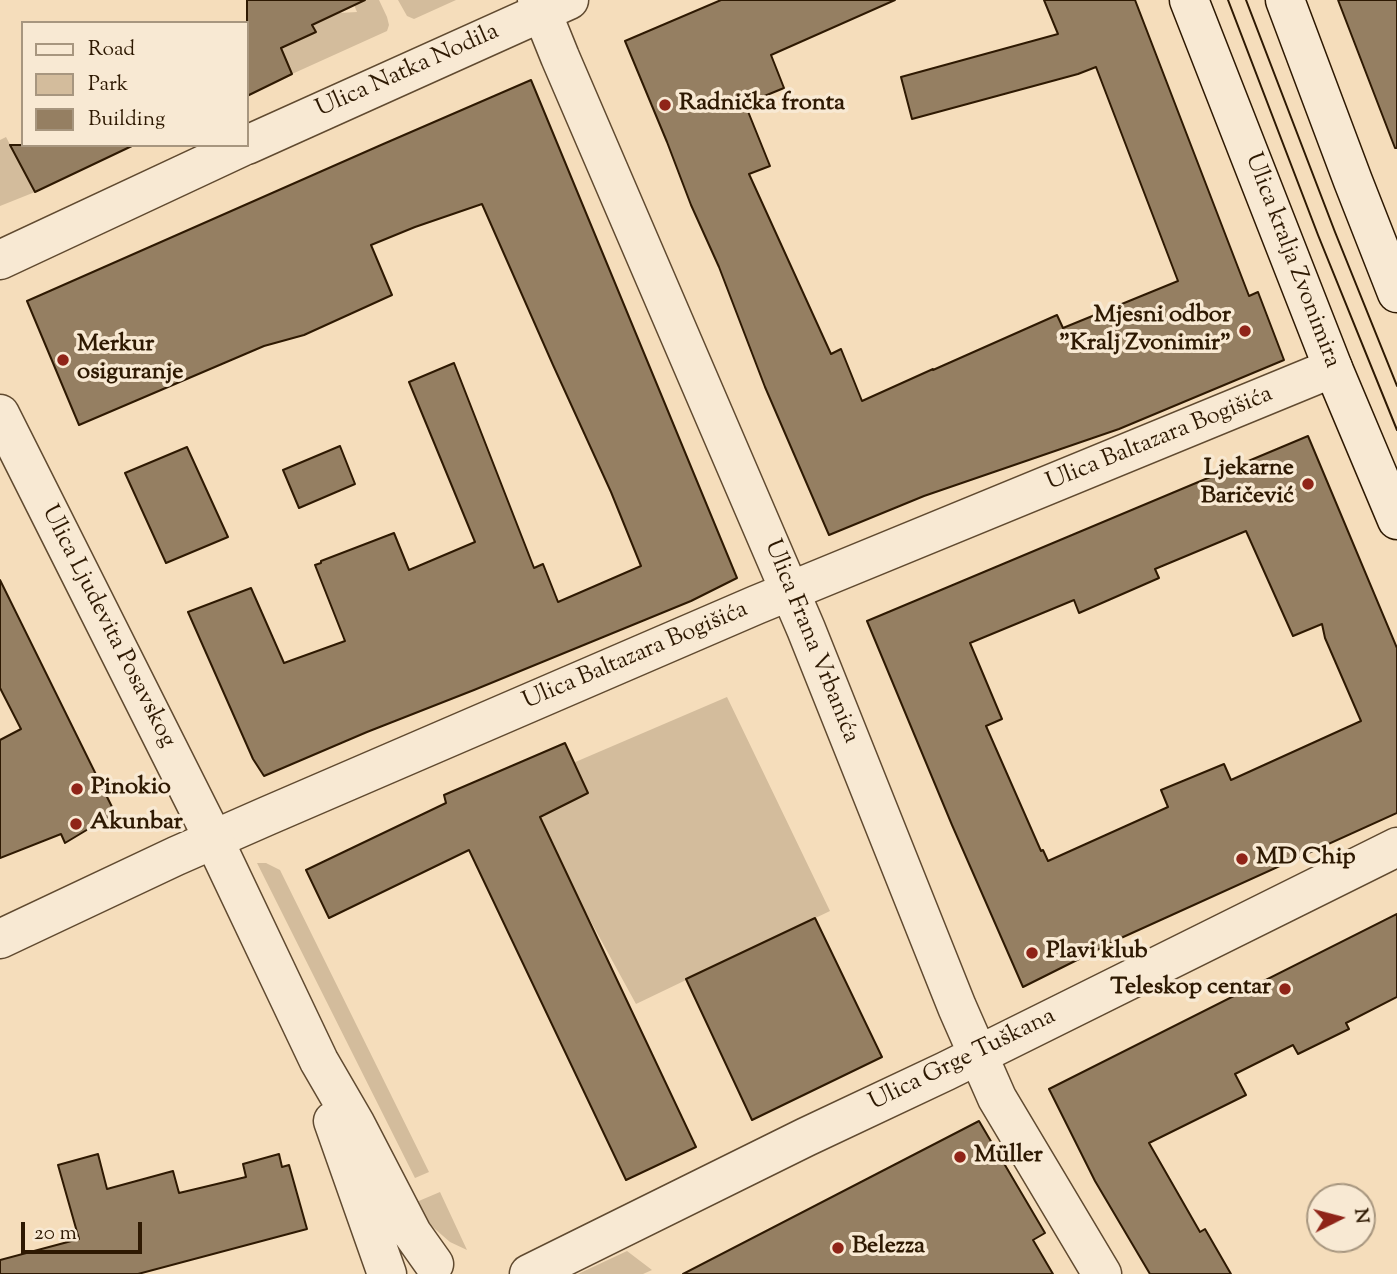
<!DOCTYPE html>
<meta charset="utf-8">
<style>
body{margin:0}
#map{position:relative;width:1397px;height:1274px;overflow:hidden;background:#f5ddbb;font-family:"Sorts Mill Goudy",serif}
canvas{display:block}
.legend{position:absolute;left:21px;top:21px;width:228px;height:126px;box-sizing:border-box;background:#f8e9d3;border:2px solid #a7967f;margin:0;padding:9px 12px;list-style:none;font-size:21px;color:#2e1902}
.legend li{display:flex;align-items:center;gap:14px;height:35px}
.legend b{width:35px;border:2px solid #a7967f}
.north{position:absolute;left:1306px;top:1183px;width:70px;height:70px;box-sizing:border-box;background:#f8e9d3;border:2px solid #a7967f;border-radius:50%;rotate:84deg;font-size:19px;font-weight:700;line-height:28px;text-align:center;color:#2e1902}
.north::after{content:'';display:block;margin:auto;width:24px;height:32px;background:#8f2418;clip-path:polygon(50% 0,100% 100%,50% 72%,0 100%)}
.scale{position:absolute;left:21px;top:1222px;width:121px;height:32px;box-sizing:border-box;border:4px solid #2e1902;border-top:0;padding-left:9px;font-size:21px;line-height:24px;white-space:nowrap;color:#2e1902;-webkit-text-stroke:5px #f8e9d3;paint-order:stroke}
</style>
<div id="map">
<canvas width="1397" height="1274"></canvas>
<ul class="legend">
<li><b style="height:9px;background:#f8e9d3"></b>Road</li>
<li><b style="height:19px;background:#d3bc9c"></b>Park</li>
<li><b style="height:19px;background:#957f62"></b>Building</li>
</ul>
<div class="north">N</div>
<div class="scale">20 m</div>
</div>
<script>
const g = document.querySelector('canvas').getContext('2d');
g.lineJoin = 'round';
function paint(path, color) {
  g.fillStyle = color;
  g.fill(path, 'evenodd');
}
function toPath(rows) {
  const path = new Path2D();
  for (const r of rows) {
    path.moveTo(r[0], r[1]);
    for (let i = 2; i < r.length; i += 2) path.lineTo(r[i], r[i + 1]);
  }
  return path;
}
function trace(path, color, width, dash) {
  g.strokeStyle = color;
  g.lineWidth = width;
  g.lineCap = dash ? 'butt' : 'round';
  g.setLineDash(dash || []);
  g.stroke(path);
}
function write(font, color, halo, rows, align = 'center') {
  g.font = font + ' "Sorts Mill Goudy",serif';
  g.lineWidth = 7;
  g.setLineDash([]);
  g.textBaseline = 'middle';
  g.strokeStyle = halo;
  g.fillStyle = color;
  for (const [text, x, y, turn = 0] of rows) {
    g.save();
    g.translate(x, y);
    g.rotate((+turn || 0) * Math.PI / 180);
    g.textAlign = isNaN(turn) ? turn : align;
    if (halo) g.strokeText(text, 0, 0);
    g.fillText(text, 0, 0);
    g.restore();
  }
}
const green = toPath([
 [352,0,379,0,387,17,389,25,387,31,292,74,281,48,315,33,312,25,339,13,357,12],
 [398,0,456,0,414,19,407,16],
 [6,137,35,192,0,206,0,140],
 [727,697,830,911,636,1004,584,909,524,784],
 [257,863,266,863,280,870,429,1172,415,1178],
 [440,1192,467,1250,450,1242,428,1223,414,1203],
 [627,1251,652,1270,643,1274,578,1274]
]);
const building = toPath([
 [247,0,365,0,312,25,316,32,281,48,292,74,247,96,247,0],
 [721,0,895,0,771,55,784,88,745,104,770,166,749,174,831,354,841,349,862,401,933,369,933,370,1057,315,1063,328,1178,281,1096,67,1078,74,912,119,901,77,1058,34,1044,0,1135,0,1249,296,1258,292,1284,360,1119,429,924,496,829,535,765,387,719,267,691,205,667,142,625,41,721,0],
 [1338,0,1397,0,1397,148,1395,148,1338,0],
 [531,80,737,578,691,601,474,690,367,732,264,776,253,759,188,612,251,588,284,663,345,641,315,565,321,563,321,561,394,533,409,570,475,542,409,382,454,363,534,568,543,564,558,602,641,566,611,492,553,365,482,204,415,227,371,245,392,295,304,335,264,346,79,425,27,301,381,145,531,80],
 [10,145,134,145,35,192,10,145],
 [1308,436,1397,648,1397,813,1121,938,1023,987,952,825,867,621,1308,436],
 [1246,531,1293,636,1322,624,1325,638,1361,721,1231,780,1224,764,1161,790,1168,807,1048,861,1043,850,1041,851,986,726,1002,719,970,643,1074,600,1079,613,1159,578,1155,569,1246,531],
 [340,446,355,484,299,508,283,470,340,446],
 [187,447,228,537,166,563,125,473,187,447],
 [0,580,115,813,65,843,61,834,0,858,0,740,21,729,0,688,0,580],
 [565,743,588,793,540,817,696,1147,626,1180,469,850,329,918,306,870,446,803,444,795,565,743],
 [1397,914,1397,997,1346,1023,1349,1029,1298,1054,1293,1045,1235,1074,1246,1095,1149,1143,1200,1232,1205,1229,1231,1274,1150,1274,1095,1181,1049,1089,1397,914],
 [815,918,882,1057,752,1120,686,979,815,918],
 [979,1121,1045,1233,1033,1240,1053,1274,683,1274,979,1121],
 [98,1154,107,1189,173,1171,179,1193,246,1177,243,1164,279,1154,282,1167,289,1165,307,1229,138,1274,0,1274,0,1260,79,1239,58,1165,98,1154]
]);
const minor = toPath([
 [537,0,560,57,806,629,957,1007,997,1098,1102,1274],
 [247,145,569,0],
 [0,260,246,145],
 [0,939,176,856,267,816,756,605,1333,368],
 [529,1274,806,1137,946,1071,1397,847]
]);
const tertiary = toPath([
 [0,414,214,840,319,1061,355,1123,412,1233,434,1264],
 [333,1121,387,1274]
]);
const secondary = toPath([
 [1189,0,1333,368,1397,520],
 [1285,0,1353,181,1397,293]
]);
const tram = toPath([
 [1228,0,1318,235,1397,430],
 [1246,0,1335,232,1397,386]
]);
const markers = [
 [665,105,7,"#8f2418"],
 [1245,331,7,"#8f2418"],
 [63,360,7,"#8f2418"],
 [1308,484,7,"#8f2418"],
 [77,789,7,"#8f2418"],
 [76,824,7,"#8f2418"],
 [1242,859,7,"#8f2418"],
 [1032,953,7,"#8f2418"],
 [1285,989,7,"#8f2418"],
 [960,1157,7,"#8f2418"],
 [838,1248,7,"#8f2418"]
];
const streetNames = [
 ["Ulica Natka Nodila",408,72,-24],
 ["Ulica kralja Zvonimira",1291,261,69],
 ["Ulica Baltazara Bogišića",1160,440,-22],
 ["Ulica Ljudevita Posavskog",107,627,63],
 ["Ulica Frana Vrbanića",810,642,68],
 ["Ulica Baltazara Bogišića",636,657,-23],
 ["Ulica Grge Tuškana",963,1061,-26]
];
const poiNames = [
 ["Radnička fronta",679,105],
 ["Mjesni odbor",1231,317,"right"],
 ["\"Kralj Zvonimir\"",1231,345,"right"],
 ["Merkur",77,346],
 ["osiguranje",77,374],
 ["Ljekarne",1294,470,"right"],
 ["Baričević",1294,498,"right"],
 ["Pinokio",91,789],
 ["Akunbar",90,824],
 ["MD Chip",1256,859],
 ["Plavi klub",1046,953],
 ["Teleskop centar",1271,989,"right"],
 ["Müller",974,1157],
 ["Belezza",852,1248]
];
paint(green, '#d3bc9c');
paint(building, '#957f62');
trace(building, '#2e1902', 2);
trace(minor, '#604a30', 41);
trace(tertiary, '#604a30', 41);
trace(secondary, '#2e1902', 41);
trace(minor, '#f8e9d3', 38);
trace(tertiary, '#f8e9d3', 38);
trace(secondary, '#f8e9d3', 38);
trace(tram, '#2e1902', 2);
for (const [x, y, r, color] of markers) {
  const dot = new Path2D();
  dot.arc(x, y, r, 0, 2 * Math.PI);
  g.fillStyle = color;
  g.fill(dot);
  trace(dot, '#f8e9d3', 2.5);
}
write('24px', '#2e1902', '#f8e9d3', streetNames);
write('bold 24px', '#2e1902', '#f8e9d3', poiNames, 'left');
</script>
